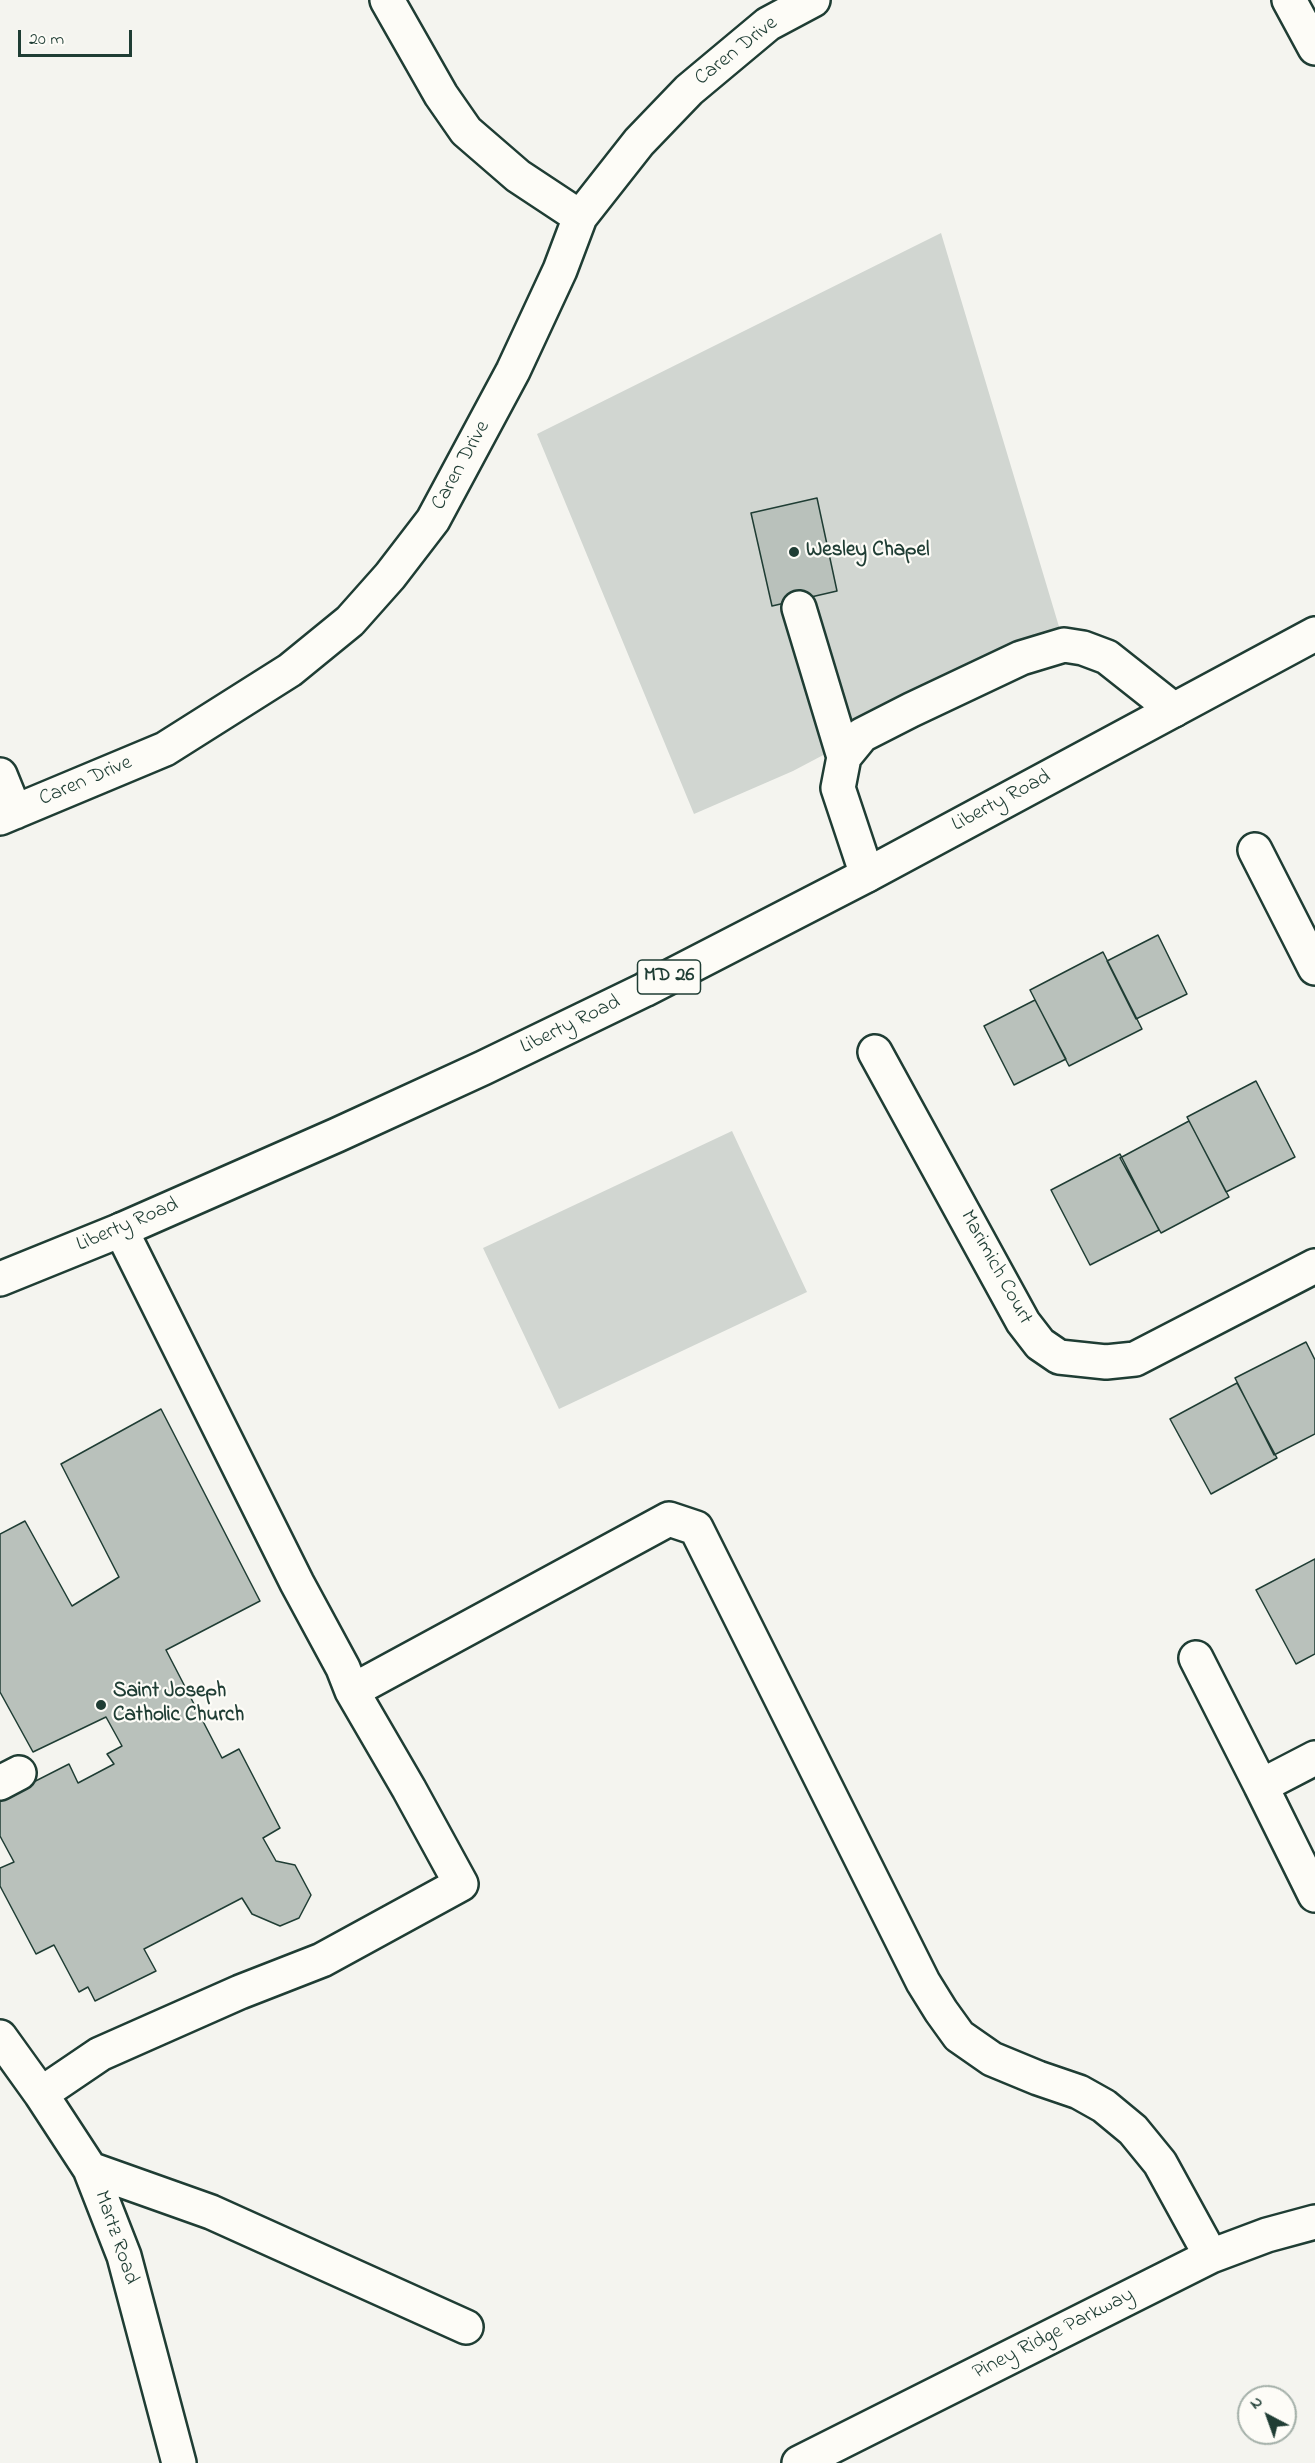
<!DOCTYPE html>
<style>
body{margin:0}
#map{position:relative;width:1315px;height:2463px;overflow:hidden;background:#f4f4ef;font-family:"Indie Flower",sans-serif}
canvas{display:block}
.north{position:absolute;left:1237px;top:2385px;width:60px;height:60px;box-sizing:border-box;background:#fdfcf7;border:2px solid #a4b0a9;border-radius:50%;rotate:319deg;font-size:16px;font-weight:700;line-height:24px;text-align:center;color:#1f3d34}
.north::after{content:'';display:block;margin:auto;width:21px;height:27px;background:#1f3d34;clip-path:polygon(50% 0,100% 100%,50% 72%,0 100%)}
.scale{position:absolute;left:18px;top:30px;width:114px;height:27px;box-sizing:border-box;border:3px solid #1f3d34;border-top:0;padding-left:8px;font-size:18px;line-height:21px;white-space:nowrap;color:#1f3d34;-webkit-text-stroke:4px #fdfcf7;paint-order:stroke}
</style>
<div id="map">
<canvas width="1315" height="2463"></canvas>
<div class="north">N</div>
<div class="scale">20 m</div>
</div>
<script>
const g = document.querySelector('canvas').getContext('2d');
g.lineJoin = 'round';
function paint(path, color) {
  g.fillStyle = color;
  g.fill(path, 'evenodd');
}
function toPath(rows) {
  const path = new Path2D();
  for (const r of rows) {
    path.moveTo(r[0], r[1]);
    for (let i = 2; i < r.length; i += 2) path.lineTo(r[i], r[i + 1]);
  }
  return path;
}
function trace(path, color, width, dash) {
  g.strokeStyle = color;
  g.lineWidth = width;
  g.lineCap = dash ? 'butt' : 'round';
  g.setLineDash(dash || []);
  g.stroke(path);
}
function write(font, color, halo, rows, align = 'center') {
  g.font = font + ' "Indie Flower",sans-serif';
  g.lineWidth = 4.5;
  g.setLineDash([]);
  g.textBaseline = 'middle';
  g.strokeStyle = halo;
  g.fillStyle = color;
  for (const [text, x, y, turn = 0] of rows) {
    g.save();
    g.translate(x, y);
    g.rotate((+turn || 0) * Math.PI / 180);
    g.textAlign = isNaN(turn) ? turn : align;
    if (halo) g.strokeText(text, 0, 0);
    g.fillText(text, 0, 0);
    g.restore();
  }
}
const green = toPath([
 [941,233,1060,630,793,771,694,814,537,434],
 [732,1131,807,1292,559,1409,483,1248]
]);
const building = toPath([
 [817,498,837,591,772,606,751,513,817,498],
 [1158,935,1187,994,1136,1019,1107,961,1158,935],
 [1103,952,1142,1029,1069,1066,1030,990,1103,952],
 [1035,1000,1066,1059,1014,1085,984,1026,1035,1000],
 [1256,1081,1295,1157,1226,1192,1187,1117,1256,1081],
 [1189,1121,1229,1197,1161,1233,1120,1158,1189,1121],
 [1120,1154,1159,1230,1090,1265,1051,1190,1120,1154],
 [1306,1342,1315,1360,1315,1434,1274,1455,1235,1378,1306,1342],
 [1237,1383,1277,1458,1211,1494,1170,1419,1237,1383],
 [161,1409,260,1601,166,1650,222,1758,239,1749,280,1828,263,1838,276,1861,295,1865,311,1895,299,1918,280,1926,252,1914,242,1898,144,1949,156,1971,95,2001,88,1987,79,1992,54,1945,36,1954,0,1886,0,1868,14,1862,0,1836,0,1799,69,1764,78,1783,114,1764,107,1754,122,1746,106,1717,33,1752,0,1692,0,1534,25,1521,72,1606,119,1577,61,1464,161,1409],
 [1315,1559,1315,1654,1296,1664,1256,1590,1315,1559]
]);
const minor = toPath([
 [387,0,441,95,466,131,518,176,580,217],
 [1289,0,1315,48],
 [799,608,844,757,838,788,867,875],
 [844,757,862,735,911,710,1021,658,1064,645,1083,648,1107,657,1174,710],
 [0,775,15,812],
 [0,818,165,749,290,670,350,621,390,576,433,520,513,371,560,270,580,217,639,142,689,90,768,24,813,0],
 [1255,850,1315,968],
 [875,1052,1023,1322,1040,1344,1059,1357,1106,1362,1135,1359,1315,1266],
 [1196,1658,1261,1786],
 [352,1691,669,1519,696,1528,923,1982,941,2011,959,2036,992,2059,1038,2078,1079,2092,1104,2106,1133,2130,1160,2163,1211,2256],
 [1315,1758,1261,1786,1315,1895],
 [0,1783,19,1773],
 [0,2037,41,2094,90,2169,124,2256,179,2463],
 [41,2094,100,2054,240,1992,322,1960,461,1884,409,1789,352,1691,343,1668,297,1583,121,1230],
 [90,2169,211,2212,466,2327],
 [799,2463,1211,2256,1267,2235,1315,2222]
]);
const major = toPath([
 [0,1279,121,1230,337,1135,483,1068,644,990,867,875,1315,634]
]);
const markers = [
 [794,552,6,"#1f3d34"],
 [101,1705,6,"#1f3d34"]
];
const shields = [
 [669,977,63]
];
const shieldNames = [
 ["MD 26",669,977]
];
const streetNames = [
 ["Caren Drive",737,52,-38],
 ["Caren Drive",462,466,-61],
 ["Caren Drive",86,782,-23],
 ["Liberty Road",1002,802,-28],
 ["Liberty Road",571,1026,-26],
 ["Liberty Road",128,1226,-23],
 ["Marimich Court",995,1268,61],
 ["Martz Road",115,2238,71],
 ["Piney Ridge Parkway",1054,2335,-27]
];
const poiNames = [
 ["Wesley Chapel",806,552],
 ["Saint Joseph",113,1693],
 ["Catholic Church",113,1717]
];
paint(green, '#d1d6d1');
paint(building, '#b9c1bb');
trace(building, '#1f3d34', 1.5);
trace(minor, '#1f3d34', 38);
trace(major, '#1f3d34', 38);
trace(minor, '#fdfcf7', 33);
trace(major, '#fdfcf7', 33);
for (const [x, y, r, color] of markers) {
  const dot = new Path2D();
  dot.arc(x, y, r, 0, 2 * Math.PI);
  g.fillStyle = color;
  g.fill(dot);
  trace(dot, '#fdfcf7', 2);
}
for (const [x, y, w] of shields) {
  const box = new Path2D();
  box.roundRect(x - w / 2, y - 17, w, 34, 4.5);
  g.fillStyle = '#fdfcf7';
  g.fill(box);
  trace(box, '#1f3d34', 1.5);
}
write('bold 20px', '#1f3d34', null, shieldNames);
write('21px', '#1f3d34', '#fdfcf7', streetNames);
write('bold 21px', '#1f3d34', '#fdfcf7', poiNames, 'left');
</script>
